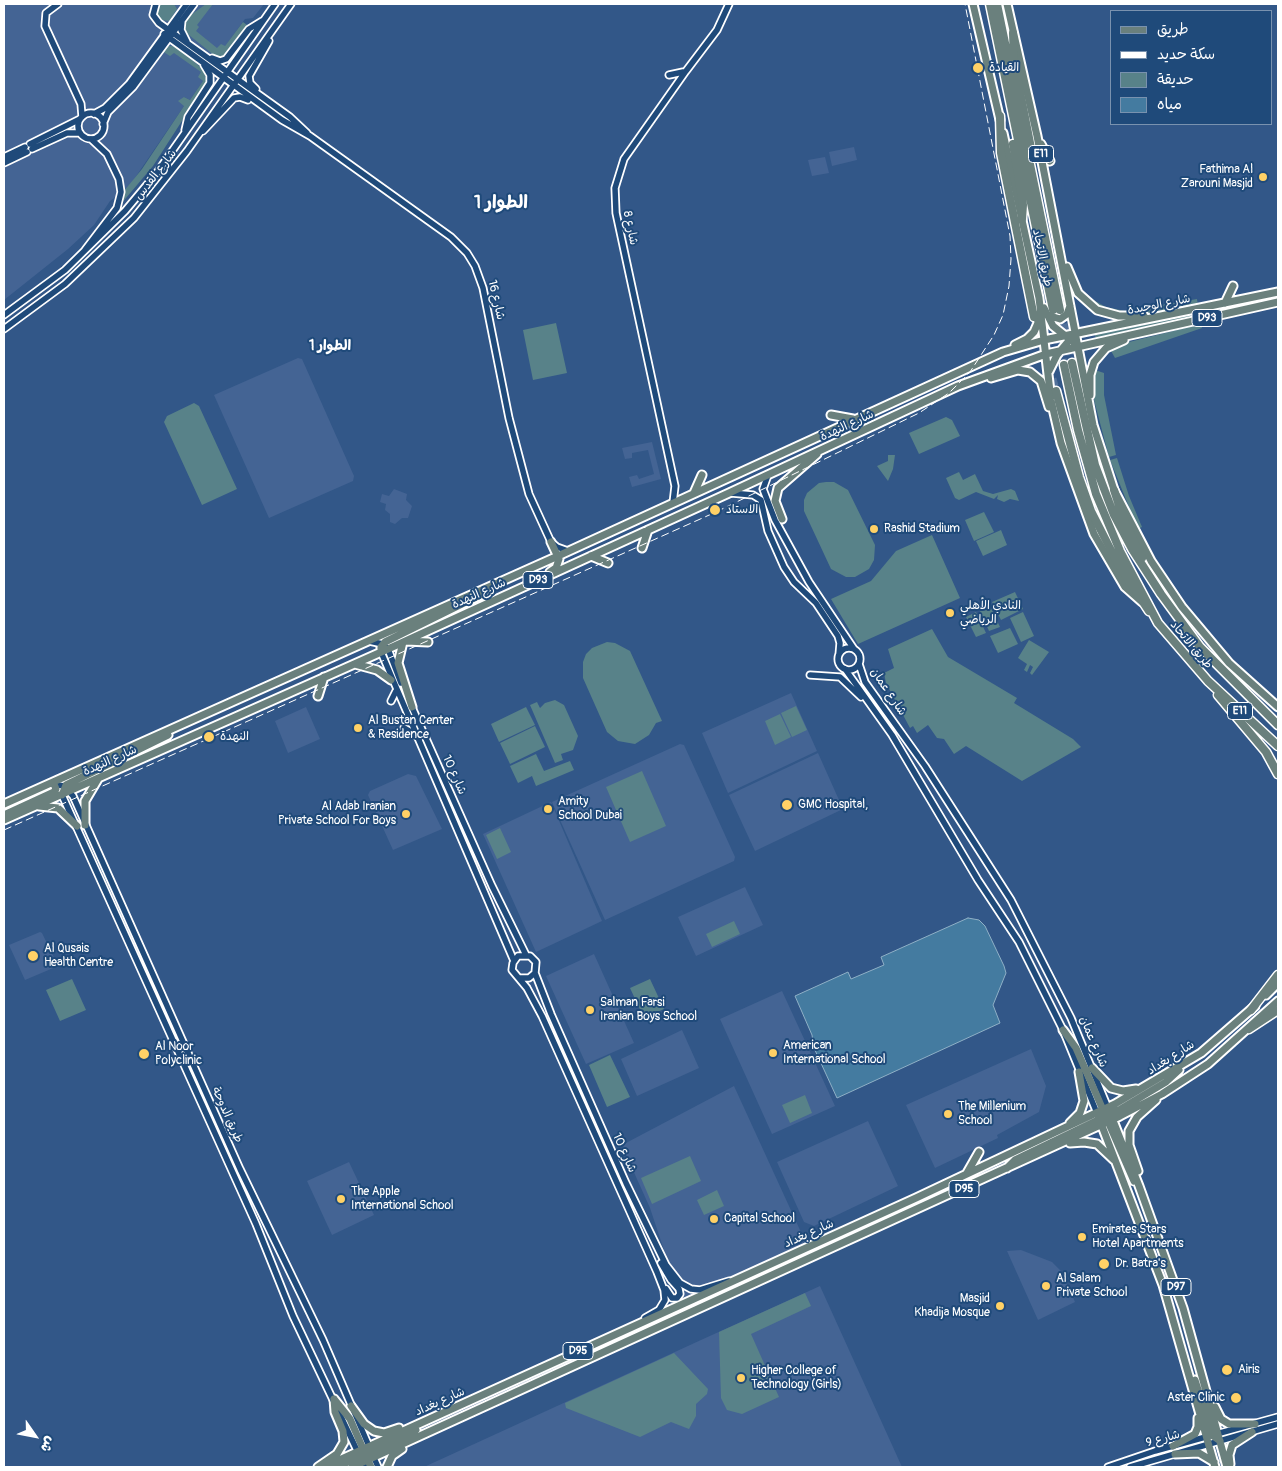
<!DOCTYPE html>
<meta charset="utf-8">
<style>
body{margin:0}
#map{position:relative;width:1282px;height:1471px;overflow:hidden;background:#325788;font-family:Pangolin,"Playpen Sans Arabic",sans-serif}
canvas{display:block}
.frame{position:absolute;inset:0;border:5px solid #fff;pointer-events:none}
.legend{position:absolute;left:1110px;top:10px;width:162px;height:115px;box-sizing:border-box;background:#1f4a7a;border:1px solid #7992af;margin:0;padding:6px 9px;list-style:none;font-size:15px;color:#fff}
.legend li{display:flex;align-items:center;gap:10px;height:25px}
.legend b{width:25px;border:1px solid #7992af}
.north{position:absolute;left:10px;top:1411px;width:50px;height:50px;-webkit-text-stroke:4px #1f4a7a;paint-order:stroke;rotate:123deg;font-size:14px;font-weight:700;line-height:20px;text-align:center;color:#fff}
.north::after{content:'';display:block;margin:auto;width:18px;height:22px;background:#fff;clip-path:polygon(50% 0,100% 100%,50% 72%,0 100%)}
</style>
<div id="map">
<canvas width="1282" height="1471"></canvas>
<div class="frame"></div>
<ul class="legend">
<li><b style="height:6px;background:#6a807d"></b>طريق</li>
<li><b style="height:6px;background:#fff"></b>سكة حديد</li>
<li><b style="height:14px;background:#588289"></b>حديقة</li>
<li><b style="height:14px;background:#447ba0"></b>مياه</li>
</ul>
<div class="north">ش</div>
</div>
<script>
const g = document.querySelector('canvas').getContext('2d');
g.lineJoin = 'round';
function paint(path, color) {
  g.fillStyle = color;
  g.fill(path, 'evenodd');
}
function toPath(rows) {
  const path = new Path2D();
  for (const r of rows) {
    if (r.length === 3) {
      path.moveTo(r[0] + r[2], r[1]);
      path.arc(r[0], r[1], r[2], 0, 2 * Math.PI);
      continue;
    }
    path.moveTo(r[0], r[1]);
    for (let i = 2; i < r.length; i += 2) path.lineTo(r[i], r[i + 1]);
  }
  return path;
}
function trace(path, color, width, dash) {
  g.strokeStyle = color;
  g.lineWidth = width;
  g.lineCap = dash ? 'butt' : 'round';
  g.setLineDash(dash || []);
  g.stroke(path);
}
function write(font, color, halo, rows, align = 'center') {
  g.font = font + ' Pangolin,"Playpen Sans Arabic",sans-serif';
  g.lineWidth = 4;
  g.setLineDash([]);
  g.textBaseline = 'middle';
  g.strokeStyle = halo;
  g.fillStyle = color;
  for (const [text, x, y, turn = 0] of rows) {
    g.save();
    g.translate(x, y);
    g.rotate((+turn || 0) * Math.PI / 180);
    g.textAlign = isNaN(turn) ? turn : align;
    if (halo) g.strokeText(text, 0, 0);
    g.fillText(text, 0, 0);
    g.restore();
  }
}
const built = toPath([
 [4,4,264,4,253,18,245,19,201,79,203,81,190,100,184,97,184,106,128,188,110,201,94,225,68,249,4,300],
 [854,147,857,160,832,166,829,152],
 [825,157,829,173,812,176,808,160],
 [298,358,302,359,354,476,353,481,269,518,214,395],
 [652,442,661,479,632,487,629,477,637,475,639,479,654,474,648,450,632,453,632,458,625,459,622,448],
 [394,489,407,494,406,500,412,506,408,518,402,518,395,524,390,522,390,514,385,510,386,504,380,502,382,494,389,496],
 [791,693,817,751,728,793,702,733],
 [306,707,320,739,288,753,275,721],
 [680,744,684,745,735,857,734,861,605,920,552,802],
 [818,753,843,809,755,851,729,795],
 [408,774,416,776,442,829,393,850,368,795,370,791],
 [551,802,602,921,536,952,483,834],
 [745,887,763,925,696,956,678,917],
 [40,932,42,933,58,966,25,980,9,945],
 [594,954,634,1043,586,1064,546,976],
 [782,991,835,1106,772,1134,720,1019],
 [682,1030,699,1068,637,1096,621,1059],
 [1031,1049,1046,1086,1039,1112,997,1135,998,1138,935,1168,906,1105],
 [734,1086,805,1241,756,1284,686,1316,650,1208,623,1148,624,1144],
 [868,1121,898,1186,814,1226,804,1222,777,1162],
 [349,1162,374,1215,332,1235,307,1181],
 [1021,1250,1052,1262,1061,1271,1075,1302,1038,1320,1007,1251],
 [820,1286,902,1467,424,1467,701,1340]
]);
const green = toPath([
 [159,4,174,4,177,9,169,21,161,20,157,15],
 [206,4,213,4,197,25,199,27,196,31,217,48,221,44,225,46,243,22,247,25,223,56,215,56,184,31,183,25,188,17],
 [169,46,175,46,204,70,207,82,153,166,121,204,124,191,142,169,184,106,178,101,184,97,190,100,203,81,198,77,201,72,174,53,170,56,162,51],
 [1090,298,1106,307,1125,311,1197,299,1198,306,1138,315,1105,311,1088,301],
 [1199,313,1199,316,1096,339,1095,335],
 [556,323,567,373,533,380,523,330],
 [1201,324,1202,328,1115,358,1110,349,1125,343],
 [1095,370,1104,373,1104,395,1116,455,1109,457,1094,400,1093,380],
 [194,403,199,406,237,489,202,505,164,422,167,416],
 [946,417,952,420,960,436,919,454,909,433],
 [888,455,895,455,893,469,888,481,877,466,888,461],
 [1117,458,1129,496,1142,527,1138,529,1110,460],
 [959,472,963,480,975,474,983,491,993,494,1011,489,1015,491,1019,501,1010,499,1004,502,997,499,998,495,994,499,976,492,959,500,955,498,946,478],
 [826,482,834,482,848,490,875,545,874,560,869,569,855,577,846,577,831,569,804,511,804,500,807,493,819,483],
 [984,512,994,532,974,541,965,520],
 [1001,530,1007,545,983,556,976,541],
 [932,535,960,598,858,644,831,599,871,581,896,551],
 [1015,592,1023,609,1001,620,992,602],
 [990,606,1000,627,989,631,980,611],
 [976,612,986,633,976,637,966,617],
 [1023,612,1034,636,1021,642,1010,618],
 [1010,628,1018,644,998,653,990,636],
 [932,629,948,657,1017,698,1014,703,1073,739,1081,747,1022,781,966,746,954,754,944,739,937,738,928,725,917,733,913,726,910,728,886,683,884,673,894,668,888,649],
 [1029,640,1049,652,1032,675,1030,673,1033,667,1030,665,1027,672,1024,670,1027,664,1018,658],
 [607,642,615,643,630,651,662,721,656,723,649,735,635,744,618,741,607,732,583,678,583,662,586,654,592,648],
 [555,700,564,705,578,736,573,750,561,754,563,760,555,763,530,705,537,702,540,708,545,703],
 [796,706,807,730,792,737,781,713],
 [526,707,535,725,499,742,491,724],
 [780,714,791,737,775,745,765,721],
 [535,726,545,747,510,764,500,743],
 [536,754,544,771,570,761,574,770,536,786,532,776,518,783,510,766],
 [642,771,666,826,630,842,606,787],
 [500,828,511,852,497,859,486,835],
 [734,921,740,934,712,947,706,934],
 [72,979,86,1010,60,1021,46,990],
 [650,979,664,1009,644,1018,630,988],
 [610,1055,630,1097,607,1107,589,1065],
 [805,1095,812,1113,790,1123,782,1105],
 [690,1156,701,1181,652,1204,641,1178],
 [717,1190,724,1206,704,1215,697,1200],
 [805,1293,811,1306,751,1334,779,1397,742,1414,727,1410,721,1398,719,1332],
 [674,1353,708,1389,707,1394,696,1404,696,1416,689,1429,671,1422,640,1437,566,1408,565,1403]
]);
const water = toPath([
 [968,918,979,920,985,926,1004,966,1006,973,993,1005,1000,1023,837,1098,814,1048,812,1035,795,996,848,972,851,979,884,965,881,957,968,918]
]);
const highwayTunnel = toPath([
 [1053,312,1064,365],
 [1061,312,1072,363],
 [1035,321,1043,346],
 [1049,367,1056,391]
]);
const secondary = toPath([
 [58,4,46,13,45,26,81,104,82,117],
 [156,4,153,15,159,23,290,117,307,133],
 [182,20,181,30,187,42],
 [164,34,282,120,310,136,451,237,467,253,475,266,483,288,509,418,529,494,551,542,557,547,568,551],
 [212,58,220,61,226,59,249,29,262,21],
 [669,75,683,72],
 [256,89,250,83,249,76,269,41],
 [91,126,13],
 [94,114,105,108,129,84,187,4],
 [103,124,108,112,133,87,194,4],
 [185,130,188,117,210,83,210,75,204,65],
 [203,131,234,98,240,97,248,100],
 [30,144,80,119],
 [32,149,67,133,80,133],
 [4,157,25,147],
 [4,163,27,152],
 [85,250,117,208,121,192,119,179,107,154,91,139],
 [4,315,65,270,125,211,156,174,275,4],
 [4,329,65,284,134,218,187,151,291,4],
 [768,475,763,489,775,520,809,582,854,649],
 [731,493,753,495,761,500,768,531,784,567,794,582,816,603,838,636,840,643,839,655],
 [673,503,675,486,616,213,615,188,624,159,686,71,717,30,729,4],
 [369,641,383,644,388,649,401,683],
 [849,659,11],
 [381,652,514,961],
 [859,664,865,682,925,766,1011,900,1071,1018,1108,1108],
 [845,669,892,735,978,880,1019,942,1063,1030,1097,1113],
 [810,675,840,677,861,697],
 [391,701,396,691],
 [411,705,492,886,526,955],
 [404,728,416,735],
 [52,784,64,786,73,796,240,1169,323,1340,378,1467],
 [62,795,256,1224,293,1316,365,1467],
 [535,973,551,1014,626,1183,666,1265,680,1283,691,1289,700,1290,729,1281],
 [519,978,529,978,535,973,536,962,530,956,518,956,513,963,512,970,527,988,542,1016,657,1272,664,1290,665,1300,659,1310,645,1318],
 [661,1263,671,1280,679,1289,680,1294,677,1298,672,1298,666,1289],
 [1108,1467,1155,1451,1278,1417],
 [1130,1467,1278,1424]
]);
const primary = toPath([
 [973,4,1000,120],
 [1007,4,1037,136,1093,425,1114,490,1151,561,1182,607,1229,663,1278,707],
 [1003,133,1039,298,1051,400,1061,443,1094,534,1125,587,1142,602],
 [1041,144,1050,161],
 [1067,267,1078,293,1097,310,1119,316,1144,316],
 [1225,303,1233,286],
 [1044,308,1053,326,1078,346],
 [1047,315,1060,319,1067,314,1070,306],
 [1015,345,1027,339,1034,332,1038,323,1037,315],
 [1049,371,1057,355,1072,337],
 [991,378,1018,370,1030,372,1041,381,1049,407],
 [1090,395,1090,375,1094,362,1106,348,1124,340],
 [831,415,853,419],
 [694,493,702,475],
 [782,519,775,501,778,488,817,454],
 [642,548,648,530],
 [591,556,608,563],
 [550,572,556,568,559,559,551,542],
 [406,641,428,642],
 [403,642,398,663,412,707],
 [381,652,381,647,385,642,484,593],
 [355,664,377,670,391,680],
 [318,696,324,677],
 [62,795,66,785,168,735],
 [4,804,558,556,1003,352,1044,340,1278,292],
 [39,806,58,808,77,826],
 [4,815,54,792,56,789,54,784],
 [4,820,388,649,729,493,958,386,1046,354,1278,302],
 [85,825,85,801,98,779],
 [1266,995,1278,983],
 [1063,1030,1076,1048,1134,1181],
 [1092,1068,1111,1088,1123,1091,1136,1089],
 [1108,1108,1139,1186,1183,1308,1227,1467],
 [1097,1113,1163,1285,1215,1467],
 [1070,1123,1080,1113,1084,1101,1079,1072],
 [1070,1143,1084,1142,1097,1144,1114,1160],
 [1007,1168,1015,1160,1119,1110,1166,1082,1179,1070],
 [1138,1171,1129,1145,1129,1131,1137,1117,1156,1100],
 [967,1173,979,1152],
 [1195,1380,1213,1436,1220,1441],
 [334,1399,350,1419,371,1467],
 [351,1406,364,1424,374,1431,384,1433,399,1428],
 [1215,1407,1221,1419,1229,1424,1255,1424],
 [1173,1446,1195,1434,1198,1427,1198,1418],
 [1175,1454,1199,1453,1214,1462],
 [1230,1464,1229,1455,1232,1445,1252,1432],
 [318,1467,337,1454,344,1442,343,1431,335,1412,334,1399],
 [324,1467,916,1198,1115,1104,1201,1053,1255,1006],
 [337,1467,416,1430],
 [352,1467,1120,1116,1162,1094,1208,1064,1278,1001],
 [387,1467,392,1456,402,1449]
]);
const highway = toPath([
 [990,4,1053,310],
 [997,4,1060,310],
 [1013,33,1014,61,1031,148],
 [1000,116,1001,153,1034,317],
 [1013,144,1023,205,1022,219],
 [1072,363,1095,465,1114,515,1132,549,1161,594,1200,647,1278,725],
 [1064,365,1078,430,1096,494,1120,551,1158,623,1208,681,1278,746],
 [1056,391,1079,477,1091,511,1118,564,1149,611],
 [1114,490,1123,518,1142,558],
 [1218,695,1266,752,1278,774],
 [1251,1010,1278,975],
 [1249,1029,1278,1010]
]);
const rail = toPath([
 [4,830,716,512,919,413,949,393,970,372,994,335,1003,315,1009,286,1011,259,1010,236,965,4]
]);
const markers = [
 [978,68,6,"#ffd166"],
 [1263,177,5,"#ffd166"],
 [715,510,6,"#ffd166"],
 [874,529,5,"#ffd166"],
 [950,613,5,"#ffd166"],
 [358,728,5,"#ffd166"],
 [209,737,6,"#ffd166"],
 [787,805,6,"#ffd166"],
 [548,809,5,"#ffd166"],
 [406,814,5,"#ffd166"],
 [33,956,6,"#ffd166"],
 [590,1010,5,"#ffd166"],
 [773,1053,5,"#ffd166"],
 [144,1054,6,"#ffd166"],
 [948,1114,5,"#ffd166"],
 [341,1199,5,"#ffd166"],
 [714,1219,5,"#ffd166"],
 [1082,1237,5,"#ffd166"],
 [1104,1264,6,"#ffd166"],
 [1046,1286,5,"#ffd166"],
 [1000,1306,5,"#ffd166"],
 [1227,1370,6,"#ffd166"],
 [741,1378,5,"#ffd166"],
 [1236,1398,6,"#ffd166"]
];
const shields = [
 [1041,154,25],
 [1207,318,30],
 [538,580,30],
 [1240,711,25],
 [964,1189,30],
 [1176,1287,30],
 [578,1351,30]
];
const shieldNames = [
 ["E11",1041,154],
 ["D93",1207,318],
 ["D93",538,580],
 ["E11",1240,711],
 ["D95",964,1189],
 ["D97",1176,1287],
 ["D95",578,1351]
];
const poiNames = [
 ["القيادة",989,68],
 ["Fathima Al",1253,170,"right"],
 ["Zarouni Masjid",1253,184,"right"],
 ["الاستاد",726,510],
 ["Rashid Stadium",884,529],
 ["النادي الأهلي",960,606],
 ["الرياضي",960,620],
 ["Al Bustan Center",368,721],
 ["& Residence",368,735],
 ["النهدة",220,737],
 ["Amity",558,802],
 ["School Dubai",558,816],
 ["GMC Hospital,",798,805],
 ["Al Adab Iranian",396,807,"right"],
 ["Private School For Boys",396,821,"right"],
 ["Al Qusais",44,949],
 ["Health Centre",44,963],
 ["Salman Farsi",600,1003],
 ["Iranian Boys School",600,1017],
 ["American",783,1046],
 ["International School",783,1060],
 ["Al Noor",155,1047],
 ["Polyclinic",155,1061],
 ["The Millenium",958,1107],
 ["School",958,1121],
 ["The Apple",351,1192],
 ["International School",351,1206],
 ["Capital School",724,1219],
 ["Emirates Stars",1092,1230],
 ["Hotel Apartments",1092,1244],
 ["Dr. Batra's",1115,1264],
 ["Al Salam",1056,1279],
 ["Private School",1056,1293],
 ["Masjid",990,1299,"right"],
 ["Khadija Mosque",990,1313,"right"],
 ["Airis",1238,1370],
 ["Higher College of",751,1371],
 ["Technology (Girls)",751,1385],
 ["Aster Clinic",1225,1398,"right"]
];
const streetNames = [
 ["شارع القدس",156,175,-52],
 ["شارع 8",630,228,78],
 ["طريق الاتحاد",1042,258,78],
 ["شارع 16",496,300,77],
 ["شارع الوحيدة",1159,305,-11],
 ["شارع النهدة",847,426,-25],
 ["شارع النهدة",479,594,-24],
 ["طريق الاتحاد",1191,645,50],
 ["شارع عمان",888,692,56],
 ["شارع النهدة",110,761,-24],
 ["شارع 10",454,775,66],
 ["شارع عمان",1093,1042,67],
 ["شارع بغداد",1171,1058,-32],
 ["طريق الدوحة",227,1115,66],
 ["شارع 10",624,1153,66],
 ["شارع بغداد",809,1234,-24],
 ["شارع بغداد",440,1402,-24],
 ["شارع 9",1163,1439,-15]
];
const neighbourhoodNames = [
 ["الطوار 1",330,346]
];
const districtNames = [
 ["الطوار 1",501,203]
];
paint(built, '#446494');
paint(green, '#588289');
paint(water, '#447ba0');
trace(water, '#8fb0c6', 1);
trace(highwayTunnel, '#51709a', 8, [8, 4]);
trace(secondary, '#fff', 9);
trace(primary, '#fff', 11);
trace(highway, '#fff', 11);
trace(secondary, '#1f4a7a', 5.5);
trace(primary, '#6a807d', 7);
trace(highway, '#6a807d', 8);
trace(rail, '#fff', 1, [8, 4]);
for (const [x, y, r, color] of markers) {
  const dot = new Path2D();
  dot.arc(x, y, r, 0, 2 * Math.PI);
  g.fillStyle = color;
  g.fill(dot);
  trace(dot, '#1f4a7a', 2);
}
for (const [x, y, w] of shields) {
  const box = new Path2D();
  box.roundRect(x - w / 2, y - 8.5, w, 17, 4);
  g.fillStyle = '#1f4a7a';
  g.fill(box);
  trace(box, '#fff', 1);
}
write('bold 11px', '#fff', null, shieldNames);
write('12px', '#fff', '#1f4a7a', poiNames, 'left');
write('12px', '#fff', '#1f4a7a', streetNames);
write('bold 14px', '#fff', '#1f4a7a', neighbourhoodNames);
write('bold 18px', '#fff', '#1f4a7a', districtNames);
</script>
